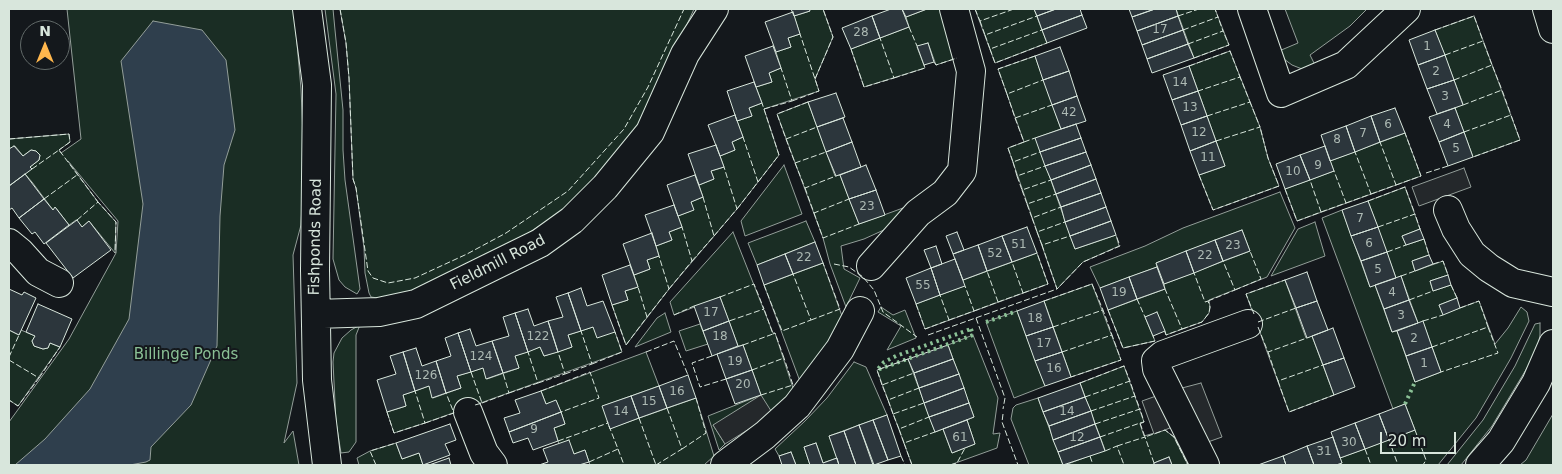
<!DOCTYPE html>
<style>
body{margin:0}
#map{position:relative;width:1562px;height:474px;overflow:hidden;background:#14181c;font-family:"DejaVu Sans",sans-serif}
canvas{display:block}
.frame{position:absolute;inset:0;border:10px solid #d8e6dc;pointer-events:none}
.north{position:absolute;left:20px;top:20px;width:50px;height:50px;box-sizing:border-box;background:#14181c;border:1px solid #626a69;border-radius:50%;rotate:0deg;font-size:14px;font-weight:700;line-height:20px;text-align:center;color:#d8e6dc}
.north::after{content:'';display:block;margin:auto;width:18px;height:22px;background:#ffb74d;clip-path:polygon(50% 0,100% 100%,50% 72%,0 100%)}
.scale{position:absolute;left:1380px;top:432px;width:76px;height:22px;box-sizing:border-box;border:2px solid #d8e6dc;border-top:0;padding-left:6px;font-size:15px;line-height:18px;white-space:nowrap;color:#d8e6dc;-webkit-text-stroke:4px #14181c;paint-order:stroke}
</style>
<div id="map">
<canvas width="1562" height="474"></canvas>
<div class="frame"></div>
<div class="north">N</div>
<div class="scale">20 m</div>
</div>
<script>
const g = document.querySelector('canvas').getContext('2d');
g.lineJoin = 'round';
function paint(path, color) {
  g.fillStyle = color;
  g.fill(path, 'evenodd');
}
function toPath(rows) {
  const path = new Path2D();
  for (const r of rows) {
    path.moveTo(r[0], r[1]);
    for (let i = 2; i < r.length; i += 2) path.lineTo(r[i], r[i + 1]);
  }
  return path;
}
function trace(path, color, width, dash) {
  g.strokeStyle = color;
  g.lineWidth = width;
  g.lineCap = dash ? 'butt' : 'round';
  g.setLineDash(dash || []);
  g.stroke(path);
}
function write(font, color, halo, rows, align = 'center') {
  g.font = font + ' "DejaVu Sans",sans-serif';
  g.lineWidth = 4;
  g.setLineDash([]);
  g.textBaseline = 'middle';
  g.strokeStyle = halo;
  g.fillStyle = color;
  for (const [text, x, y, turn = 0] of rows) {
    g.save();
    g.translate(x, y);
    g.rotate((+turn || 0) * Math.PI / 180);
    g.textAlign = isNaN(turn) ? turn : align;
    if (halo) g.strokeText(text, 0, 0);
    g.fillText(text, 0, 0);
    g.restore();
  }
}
const green = toPath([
 [67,9,294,9,301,89,304,160,301,225,293,255,297,383,284,443,293,431,299,465,9,465,9,422,69,339,116,253,118,221,68,161,98,202,116,222,115,253,89,221,82,227,76,220,69,225,56,208,53,210,32,182,25,174,31,169,30,167,39,160,40,155,36,151,31,150,23,156,15,146,9,149,9,139,69,134,70,142,59,150,61,153,81,139,67,9],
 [325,9,333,9,335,30,343,110,343,150,345,180,360,289,357,294,345,287,339,280,333,259,336,94,325,9],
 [340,9,694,9,647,113,623,148,573,202,544,223,510,245,411,291,394,296,378,298,371,297,369,293,365,273,364,248,356,188,353,179,349,78,346,43,340,9],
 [809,9,823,9,833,37,815,79,819,91,764,109,779,155,737,209,669,289,626,345,612,305,628,300,625,291,638,287,634,275,650,269,647,260,659,256,656,246,672,240,669,232,682,227,678,216,693,210,691,202,703,197,699,185,714,179,711,171,724,167,720,156,735,150,732,142,743,137,737,121,752,116,749,108,762,103,756,87,772,82,769,73,781,68,776,52,791,47,788,38,800,34,794,16,810,11,809,9],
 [927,9,942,9,957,58,936,65,928,43,917,47,925,68,864,87,851,49,909,27,906,17,927,9],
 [975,9,1034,9,1047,43,995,63,975,9],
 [1176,9,1215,9,1229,45,1194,58,1176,9],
 [1285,9,1367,9,1350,26,1310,55,1316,67,1310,69,1302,69,1292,65,1284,59,1279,51,1298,43,1285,9],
 [1474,16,1520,140,1473,157,1455,108,1463,104,1435,30,1474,16],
 [1230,51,1260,127,1268,158,1279,186,1213,210,1199,175,1225,166,1189,66,1230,51],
 [1035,56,1061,129,1036,138,1075,249,1116,235,1119,246,1083,262,1057,289,1008,148,1024,142,998,69,1035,56],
 [808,102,835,176,840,175,859,224,903,208,886,229,864,239,841,246,844,269,860,278,846,307,830,264,823,238,777,114,808,102],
 [1405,133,1421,176,1297,221,1285,189,1334,171,1330,161,1405,133],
 [784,165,802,214,745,236,741,221,784,165],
 [1405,187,1420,229,1402,236,1406,245,1424,239,1429,255,1412,261,1415,271,1443,261,1448,275,1430,281,1433,291,1451,285,1457,298,1439,305,1443,314,1479,301,1495,344,1508,328,1521,307,1527,312,1529,321,1511,358,1476,418,1438,465,1336,465,1342,463,1340,458,1415,430,1405,404,1393,409,1322,218,1342,210,1370,287,1375,285,1392,332,1397,331,1415,382,1441,372,1423,322,1418,323,1401,276,1396,278,1368,201,1405,187],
 [1280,192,1295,228,1267,277,1209,300,1210,307,1209,313,1202,322,1166,335,1157,313,1145,317,1155,341,1123,348,1108,310,1165,289,1164,284,1250,251,1242,230,1156,263,1157,267,1100,288,1090,267,1145,246,1183,228,1280,192],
 [806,221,815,242,757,265,748,243,806,221],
 [1315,222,1325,256,1271,276,1298,229,1315,222],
 [733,232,773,333,775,333,794,391,773,414,713,425,725,444,719,450,708,416,761,395,743,345,738,346,720,297,674,315,670,302,733,232],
 [1037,253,1048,284,925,329,916,304,964,286,963,280,1037,253],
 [823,263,842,316,831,340,801,384,764,285,823,263],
 [1285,280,1306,338,1312,336,1334,395,1289,412,1246,294,1285,280],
 [1092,284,1121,360,1071,377,1044,301,1092,284],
 [881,307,893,315,905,310,916,338,887,350,901,326,878,312,881,307],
 [1017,311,1045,386,1014,398,986,322,1017,311],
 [665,313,671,332,635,347,657,318,665,313],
 [1540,323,1540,335,1538,346,1530,363,1492,426,1461,465,1447,465,1483,420,1515,366,1535,324,1540,323],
 [700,324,708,344,686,351,679,331,700,324],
 [360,325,356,335,356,442,349,452,341,453,336,422,333,362,334,353,342,338,351,330,360,325],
 [593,327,615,332,622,352,425,423,394,433,387,412,406,406,403,395,429,386,433,398,461,388,457,376,483,368,487,379,519,368,515,356,540,347,544,356,572,347,568,335,593,327],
 [9,330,19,335,21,330,35,336,32,341,34,346,43,349,48,348,50,343,60,347,18,406,9,400,9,330],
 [973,335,998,398,993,434,1000,433,997,448,950,465,912,465,877,370,908,359,935,432,943,429,952,453,975,444,967,420,974,417,948,345,973,335],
 [646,352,659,386,603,406,611,428,696,398,714,456,704,465,590,465,585,450,574,454,559,444,554,428,565,424,561,412,556,401,546,404,541,391,646,352],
 [854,362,866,367,887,415,829,436,837,458,823,463,816,443,804,447,810,465,796,465,791,452,779,456,775,449,805,421,827,398,854,362],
 [1124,366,1144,422,1140,424,1144,436,1165,430,1174,437,1188,465,1172,465,1169,457,1154,463,1154,465,1065,465,1105,450,1080,383,1124,366],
 [1038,398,1063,465,1029,465,1011,419,1013,408,1016,405,1038,398],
 [1553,414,1553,465,1520,465,1526,460,1553,414],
 [396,443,402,459,419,453,423,465,359,465,357,458,370,451,396,443]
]);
const parking = toPath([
 [1464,168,1471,187,1419,206,1412,187,1464,168],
 [1201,383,1222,437,1205,443,1182,388,1201,383],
 [761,395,773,414,725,444,713,425,761,395],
 [1159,395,1170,428,1154,434,1142,401,1159,395]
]);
const water = toPath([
 [153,21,202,30,226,60,235,130,224,165,220,216,217,346,191,405,151,447,150,460,146,462,130,465,15,465,45,439,90,389,129,319,143,204,121,61,153,21]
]);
const building = toPath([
 [791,9,809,9,810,11,794,16,791,9],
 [891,9,902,9,909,27,880,38,872,16,891,9],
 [902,9,927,9,906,17,902,9],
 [1034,9,1056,9,1037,16,1034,9],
 [1056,9,1080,9,1082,15,1042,30,1037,16,1056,9],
 [1129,9,1155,9,1132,17,1129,9],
 [1155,9,1176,9,1178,16,1137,31,1132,17,1155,9],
 [793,12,800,34,788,38,791,47,776,52,765,22,793,12],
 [1082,15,1087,28,1047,43,1042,30,1082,15],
 [872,16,880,38,851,49,842,28,872,16],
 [1178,16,1183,30,1142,45,1137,31,1178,16],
 [1183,30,1188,44,1147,59,1142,45,1183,30],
 [1435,30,1445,55,1418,65,1409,40,1435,30],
 [928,43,934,62,924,65,917,46,928,43],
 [1188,44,1194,58,1152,73,1147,59,1188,44],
 [773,46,781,68,769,73,772,82,756,87,745,56,773,46],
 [1060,47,1069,71,1043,80,1035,56,1060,47],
 [1445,55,1454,80,1427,89,1418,65,1445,55],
 [1189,66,1198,91,1172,100,1163,75,1189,66],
 [1069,71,1077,96,1052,105,1043,80,1069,71],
 [1454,80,1463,105,1437,114,1427,89,1454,80],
 [754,82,762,103,749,108,752,116,737,121,727,91,754,82],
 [1198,91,1207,116,1181,125,1172,100,1198,91],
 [836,93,845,117,817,127,808,102,836,93],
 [1077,96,1086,121,1061,129,1052,105,1077,96],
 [1395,108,1405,133,1380,142,1371,116,1395,108],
 [1455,108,1464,132,1439,142,1429,117,1455,108],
 [735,115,743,137,732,142,735,150,720,156,708,125,735,115],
 [1207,116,1216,141,1190,151,1181,125,1207,116],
 [1371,116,1380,142,1355,152,1346,126,1371,116],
 [843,118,852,142,826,152,817,127,843,118],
 [1076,124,1081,138,1040,152,1035,138,1076,124],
 [1346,126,1355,152,1330,161,1321,135,1346,126],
 [1464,132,1473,157,1448,166,1439,142,1464,132],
 [1081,138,1086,152,1045,166,1040,152,1081,138],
 [1216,141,1225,166,1199,175,1190,151,1216,141],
 [852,142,861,167,836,176,826,152,852,142],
 [716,145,724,167,711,171,714,179,699,185,688,154,716,145],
 [14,146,23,156,31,150,36,151,40,155,39,160,30,167,32,169,9,186,9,149,14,146],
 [1325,146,1334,171,1310,180,1300,155,1325,146],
 [1086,152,1091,165,1051,180,1045,166,1086,152],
 [1300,155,1310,180,1285,189,1276,164,1300,155],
 [866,165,876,190,849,199,840,175,866,165],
 [1091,165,1096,179,1056,194,1051,180,1091,165],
 [25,174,44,199,19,218,12,208,9,210,9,186,25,174],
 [695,175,703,197,691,202,694,210,678,216,667,185,695,175],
 [1096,179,1101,193,1061,207,1056,194,1096,179],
 [876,190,885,215,859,224,849,199,876,190],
 [1101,193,1106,207,1065,222,1061,207,1101,193],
 [44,199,53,210,55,207,69,225,44,244,35,232,32,234,19,218,44,199],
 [1368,201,1378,227,1351,236,1342,210,1368,201],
 [674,205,682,227,669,232,672,240,656,246,645,215,674,205],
 [1106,207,1111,221,1070,236,1065,222,1106,207],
 [77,220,82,227,89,221,111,250,73,278,46,243,77,220],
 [1111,221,1116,235,1075,249,1070,236,1111,221],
 [1027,227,1037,253,1012,262,1002,236,1027,227],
 [1378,227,1387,252,1361,261,1351,236,1378,227],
 [1420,229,1424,239,1406,245,1402,236,1420,229],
 [1242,230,1250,251,1223,261,1215,240,1242,230],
 [957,232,964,250,953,254,946,236,957,232],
 [652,233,659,256,647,260,650,269,634,275,623,244,652,233],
 [1002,236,1012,262,987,271,978,245,1002,236],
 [1215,240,1223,261,1194,273,1186,251,1215,240],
 [815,242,823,263,793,274,785,254,815,242],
 [978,245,987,271,963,280,953,254,978,245],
 [936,246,942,264,931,268,924,250,936,246],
 [1186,251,1194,273,1164,284,1156,263,1186,251],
 [1387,252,1396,278,1370,287,1361,261,1387,252],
 [785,254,793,274,764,285,757,265,785,254],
 [1429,255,1433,264,1415,271,1412,261,1429,255],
 [955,259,965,286,940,295,931,268,955,259],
 [630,265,638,287,625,291,628,300,612,305,602,275,630,265],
 [1157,267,1165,289,1137,299,1129,277,1157,267],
 [931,268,940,295,916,304,906,278,931,268],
 [1307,272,1317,301,1296,308,1285,280,1307,272],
 [1448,275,1451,285,1433,291,1430,281,1448,275],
 [1401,276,1409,300,1384,309,1375,285,1401,276],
 [1129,277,1137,299,1108,310,1100,288,1129,277],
 [581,288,587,306,603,301,615,332,597,338,593,327,581,331,568,293,581,288],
 [9,289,22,295,24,292,36,298,19,335,9,330,9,289],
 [568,293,581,331,568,335,572,347,558,352,548,321,563,317,556,297,568,293],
 [720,297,729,321,703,331,694,306,720,297],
 [1457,298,1460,308,1443,315,1439,305,1457,298],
 [1409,300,1418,323,1392,332,1384,309,1409,300],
 [1044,301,1053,327,1026,336,1017,311,1044,301],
 [1317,301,1328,330,1307,338,1296,308,1317,301],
 [38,304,72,319,60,347,50,343,48,348,43,349,34,346,32,341,35,336,26,332,38,304],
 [528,309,534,326,548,321,558,352,544,356,540,347,528,352,515,313,528,309],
 [1157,312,1165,331,1153,336,1145,317,1157,312],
 [515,313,528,352,515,356,519,368,503,373,492,341,509,336,503,317,515,313],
 [729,321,738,346,712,356,703,331,729,321],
 [1423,321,1432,347,1406,356,1397,331,1423,321],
 [1053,327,1062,352,1035,361,1026,336,1053,327],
 [1333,328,1344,358,1323,365,1312,336,1333,328],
 [470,329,476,346,492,341,503,373,486,379,483,368,471,372,458,333,470,329],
 [458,333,471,372,457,376,461,388,446,393,436,361,451,356,445,338,458,333],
 [743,345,752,370,726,379,717,354,743,345],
 [948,345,953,359,914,373,908,359,948,345],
 [1432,347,1441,372,1415,382,1406,356,1432,347],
 [416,348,422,366,436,361,446,393,432,398,429,386,415,391,403,352,416,348],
 [403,352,415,391,403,395,406,406,387,412,377,380,396,374,390,356,403,352],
 [1062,352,1071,377,1045,386,1035,361,1062,352],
 [1344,358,1355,387,1334,395,1323,365,1344,358],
 [953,359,959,374,919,388,914,373,953,359],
 [752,370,761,395,735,404,726,379,752,370],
 [959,374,964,388,924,403,919,388,959,374],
 [688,375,696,398,667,408,659,386,688,375],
 [1080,383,1085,397,1043,412,1038,398,1080,383],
 [659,386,667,408,639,418,631,396,659,386],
 [964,388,969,403,929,417,924,403,964,388],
 [541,391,546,404,556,400,561,412,509,432,504,418,520,413,515,400,541,391],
 [631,396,639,418,610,429,602,406,631,396],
 [1085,397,1091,411,1049,426,1043,412,1085,397],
 [969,403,974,417,935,432,929,417,969,403],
 [1405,404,1415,430,1389,440,1379,414,1405,404],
 [1091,411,1095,424,1053,440,1049,426,1091,411],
 [561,412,565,424,554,428,558,441,533,450,528,438,513,443,509,432,561,412],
 [1379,414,1389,440,1365,449,1355,423,1379,414],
 [887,415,901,456,888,460,873,420,887,415],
 [873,420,888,460,874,465,859,425,873,420],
 [967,420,975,444,952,453,943,429,967,420],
 [1355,423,1365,449,1340,458,1331,432,1355,423],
 [450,424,456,440,445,444,450,455,423,465,419,453,402,459,396,443,450,424],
 [1095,424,1100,437,1058,452,1053,440,1095,424],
 [859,425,873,465,856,465,844,431,859,425],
 [844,431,856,465,839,465,829,436,844,431],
 [1100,437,1105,451,1063,465,1058,452,1100,437],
 [1333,437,1342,463,1336,465,1314,465,1307,446,1333,437],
 [569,440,574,454,585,450,589,462,579,465,539,465,548,462,543,449,569,440],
 [816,443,823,463,837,458,839,465,810,465,804,447,816,443],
 [1307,446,1314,465,1286,465,1283,456,1307,446],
 [791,452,796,465,782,465,779,456,791,452],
 [1283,456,1286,465,1258,465,1283,456],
 [1169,457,1172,465,1154,465,1154,463,1169,457],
 [449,458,451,465,429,465,449,458]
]);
const minor = toPath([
 [307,9,317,85,315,270,317,380,327,465],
 [1252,9,1281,93,1346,65,1406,9],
 [1547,9,1553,29],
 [1448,210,1456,229,1472,254,1489,268,1513,283,1553,292],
 [9,243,20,252,38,272,59,283],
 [871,266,918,213,945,193,962,171,971,71,954,9],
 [316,314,379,312,416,304,540,243,572,220,605,187,650,132,685,54,714,9],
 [468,412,484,453,493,465],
 [725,465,765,435,797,406,840,349,860,311],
 [1205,465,1157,369,1156,361,1163,355,1248,324],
 [1480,465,1501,441,1536,383,1553,344]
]);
const hedge = toPath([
 [986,322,1017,311],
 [971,329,973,335,877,370,884,362,896,356,971,329],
 [1405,404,1415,382]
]);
const fence = toPath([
 [340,9,346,43,349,78,353,179,356,188,368,271,373,278,388,283,415,278,467,254,506,233,568,191,624,129,648,87,684,9],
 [975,9,980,21,1014,9],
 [1178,16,1199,9],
 [980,21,985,35,1037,16],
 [909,27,917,46],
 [1183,30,1218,17,1215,9],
 [1435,30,1474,16,1483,41],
 [985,35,990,49,1042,30],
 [1188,44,1223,31,1218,17],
 [851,49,864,87,894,78,880,38],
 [990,49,995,63,1047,43],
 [1445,55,1483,41,1492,65],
 [1035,56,998,69,1007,94,1043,80],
 [1194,58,1229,45,1223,31],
 [934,62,936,65,957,58],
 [1189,66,1230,51,1240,77,1198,91],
 [894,78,925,68,924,65],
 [815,79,833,37,823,9],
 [1454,80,1492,65,1502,90],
 [1007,94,1015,118,1052,105],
 [792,101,819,91,800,34],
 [808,102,777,114,786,139,817,127],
 [1463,105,1502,90,1511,115],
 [764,109,792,101,781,68],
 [1207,116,1250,102,1240,77],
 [1015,118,1024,142,1035,138],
 [1464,132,1511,115,1520,140,1473,157],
 [9,139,69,134,70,142,59,150],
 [786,139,795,163,826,152],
 [1216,141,1260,127,1250,102],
 [1024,142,1008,148,1013,162,1040,152],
 [1013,162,1017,176,1045,166],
 [795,163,805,188,836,176],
 [32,169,59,150,98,202],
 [1426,173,1448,166],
 [1199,175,1213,210,1279,186,1268,158,1260,127],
 [1017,176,1022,190,1051,180],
 [758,182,779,155,762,103],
 [1396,185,1421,176,1405,133],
 [805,188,814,213,849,199],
 [1285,189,1297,221,1321,212,1310,180],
 [1022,190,1027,204,1056,194],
 [1371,194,1396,185,1380,142],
 [44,199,77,175],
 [1368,201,1405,187,1415,214],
 [1346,203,1371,194,1355,152],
 [1027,204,1032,218,1061,207],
 [737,209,758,182,743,137],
 [1321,212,1346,203,1334,171],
 [814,213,823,238,859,224],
 [1032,218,1037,232,1065,222],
 [77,220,98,202,116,222,115,253],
 [1378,227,1415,214,1420,229],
 [1037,232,1042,245,1070,236],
 [714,236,737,209,724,167],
 [1424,239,1429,255],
 [1042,245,1057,289,1083,262,1120,246,1116,235],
 [1387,252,1406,245],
 [692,261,714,236,703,197],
 [834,264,849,267,863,277,874,290,883,312,917,337],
 [1433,264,1443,261,1448,275],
 [1401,276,1415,271],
 [764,285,782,331,811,320,793,274],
 [1451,285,1457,298],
 [669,289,692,261,682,227],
 [1235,290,1261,279,1250,251],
 [1023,293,1048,284,1037,253],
 [720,297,754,284,764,309,729,321],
 [1137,299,1145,317],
 [1409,300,1433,291],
 [1044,301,1092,284,1103,310],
 [1208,301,1235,290,1223,261],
 [998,302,1023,293,1012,262],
 [916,304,925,329,949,320,940,295],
 [612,305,626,345,647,317,638,287],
 [1460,308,1479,301,1488,327],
 [1108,310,1123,348,1155,341,1153,336],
 [974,311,998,302,987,271],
 [1254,314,1246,294,1285,280],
 [674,315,694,306],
 [647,317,669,289,659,256],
 [976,318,1005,398,1003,409],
 [811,320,840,309,823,263],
 [949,320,974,311,965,286],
 [1423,321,1443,315],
 [1258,322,1296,308],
 [1053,327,1103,310,1112,335],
 [1258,327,1268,352,1307,338],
 [1182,329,1202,322,1209,313,1210,307,1208,301,1205,302,1194,273],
 [1165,331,1166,335,1182,329,1165,289],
 [928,335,1057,289],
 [743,345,773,334,764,309],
 [1432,347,1488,327,1498,353,1441,372],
 [646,352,674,341,688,375],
 [1062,352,1112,335,1121,360,1071,377],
 [1268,352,1278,381,1323,365],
 [712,356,692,363,700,387,726,379],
 [9,357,19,335],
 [9,360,39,378,18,406,9,400],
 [592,364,622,352,615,332],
 [752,370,784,358,775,333,773,334],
 [471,372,482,403,475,405],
 [565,374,592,364,581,331],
 [39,378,60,347],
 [1278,381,1289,412,1334,395],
 [538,383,565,374,558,352],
 [1080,383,1124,366,1130,381],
 [882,385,877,370,908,359],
 [541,391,590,372,599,398,561,412],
 [509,393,538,383,528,352],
 [761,395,793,385,784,358],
 [1085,397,1130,381,1135,396],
 [888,400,882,385,914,373],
 [482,403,509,393,503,373],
 [1091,411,1135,396,1140,409],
 [387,412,394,433,425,423,415,391],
 [893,414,888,400,919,388],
 [1003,414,1002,422,1018,465],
 [639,418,656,465],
 [425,423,454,413,446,393],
 [1095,424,1140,409,1144,422,1140,423],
 [899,429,893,414,924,403],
 [1415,430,1426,460,1423,465],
 [1100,437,1140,423,1145,437,1165,430,1174,437,1188,465],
 [1389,440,1398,465],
 [558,441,608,423,607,421],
 [904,443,899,429,929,417],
 [1117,446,1145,437,1154,463],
 [618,449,624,465],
 [682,449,706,433,696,398],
 [1365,449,1371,465],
 [1105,451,1117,446,1124,465],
 [901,456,905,465],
 [1090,456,1093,465],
 [589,462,618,449,609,426],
 [376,465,370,451,396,443],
 [656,465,682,449,667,408],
 [912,465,904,443,935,432],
 [950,465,957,463,965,448]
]);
const numberNames = [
 ["17",1160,30],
 ["28",861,33],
 ["1",1427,47],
 ["2",1436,72],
 ["14",1180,83],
 ["3",1445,97],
 ["13",1190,108],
 ["42",1069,113],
 ["6",1388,125],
 ["4",1447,125],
 ["12",1199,133],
 ["7",1363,134],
 ["8",1337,140],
 ["5",1456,149],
 ["11",1208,158],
 ["9",1318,166],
 ["10",1293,172],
 ["23",867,207],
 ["7",1360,219],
 ["6",1369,244],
 ["51",1019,245],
 ["23",1233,246],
 ["52",995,254],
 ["22",1205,256],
 ["22",804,258],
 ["5",1378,270],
 ["55",923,286],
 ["19",1119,293],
 ["4",1392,293],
 ["17",711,313],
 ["3",1401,316],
 ["18",1035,319],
 ["122",538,337],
 ["18",720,337],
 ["2",1414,339],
 ["17",1044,344],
 ["124",481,357],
 ["19",735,362],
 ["1",1424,364],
 ["16",1054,369],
 ["126",426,376],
 ["20",743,385],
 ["16",677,392],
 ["15",649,402],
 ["14",621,412],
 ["14",1067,412],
 ["9",534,430],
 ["61",960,438],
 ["12",1077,438],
 ["30",1349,443],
 ["31",1324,452]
];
const streetNames = [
 ["Fishponds Road",316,237,-89],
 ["Fieldmill Road",498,263,-27]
];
const parkNames = [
 ["Billinge Ponds",186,355]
];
paint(green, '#1a2d24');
trace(green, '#939e99', 1);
paint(parking, '#24282b');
trace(parking, '#939e99', 1);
paint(water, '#2f3f4d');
trace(water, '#939e99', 1);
paint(building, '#2c363c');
trace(building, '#d8e6dc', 1);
trace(minor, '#d8e6dc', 30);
trace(minor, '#14181c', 28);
trace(hedge, '#8ac095', 4, [2.5, 4]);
trace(fence, '#d8e6dc', 1, [6, 2.5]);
write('12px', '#adbab4', null, numberNames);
write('15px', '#d8e6dc', '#14181c', streetNames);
write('15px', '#8ac095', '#14181c', parkNames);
</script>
